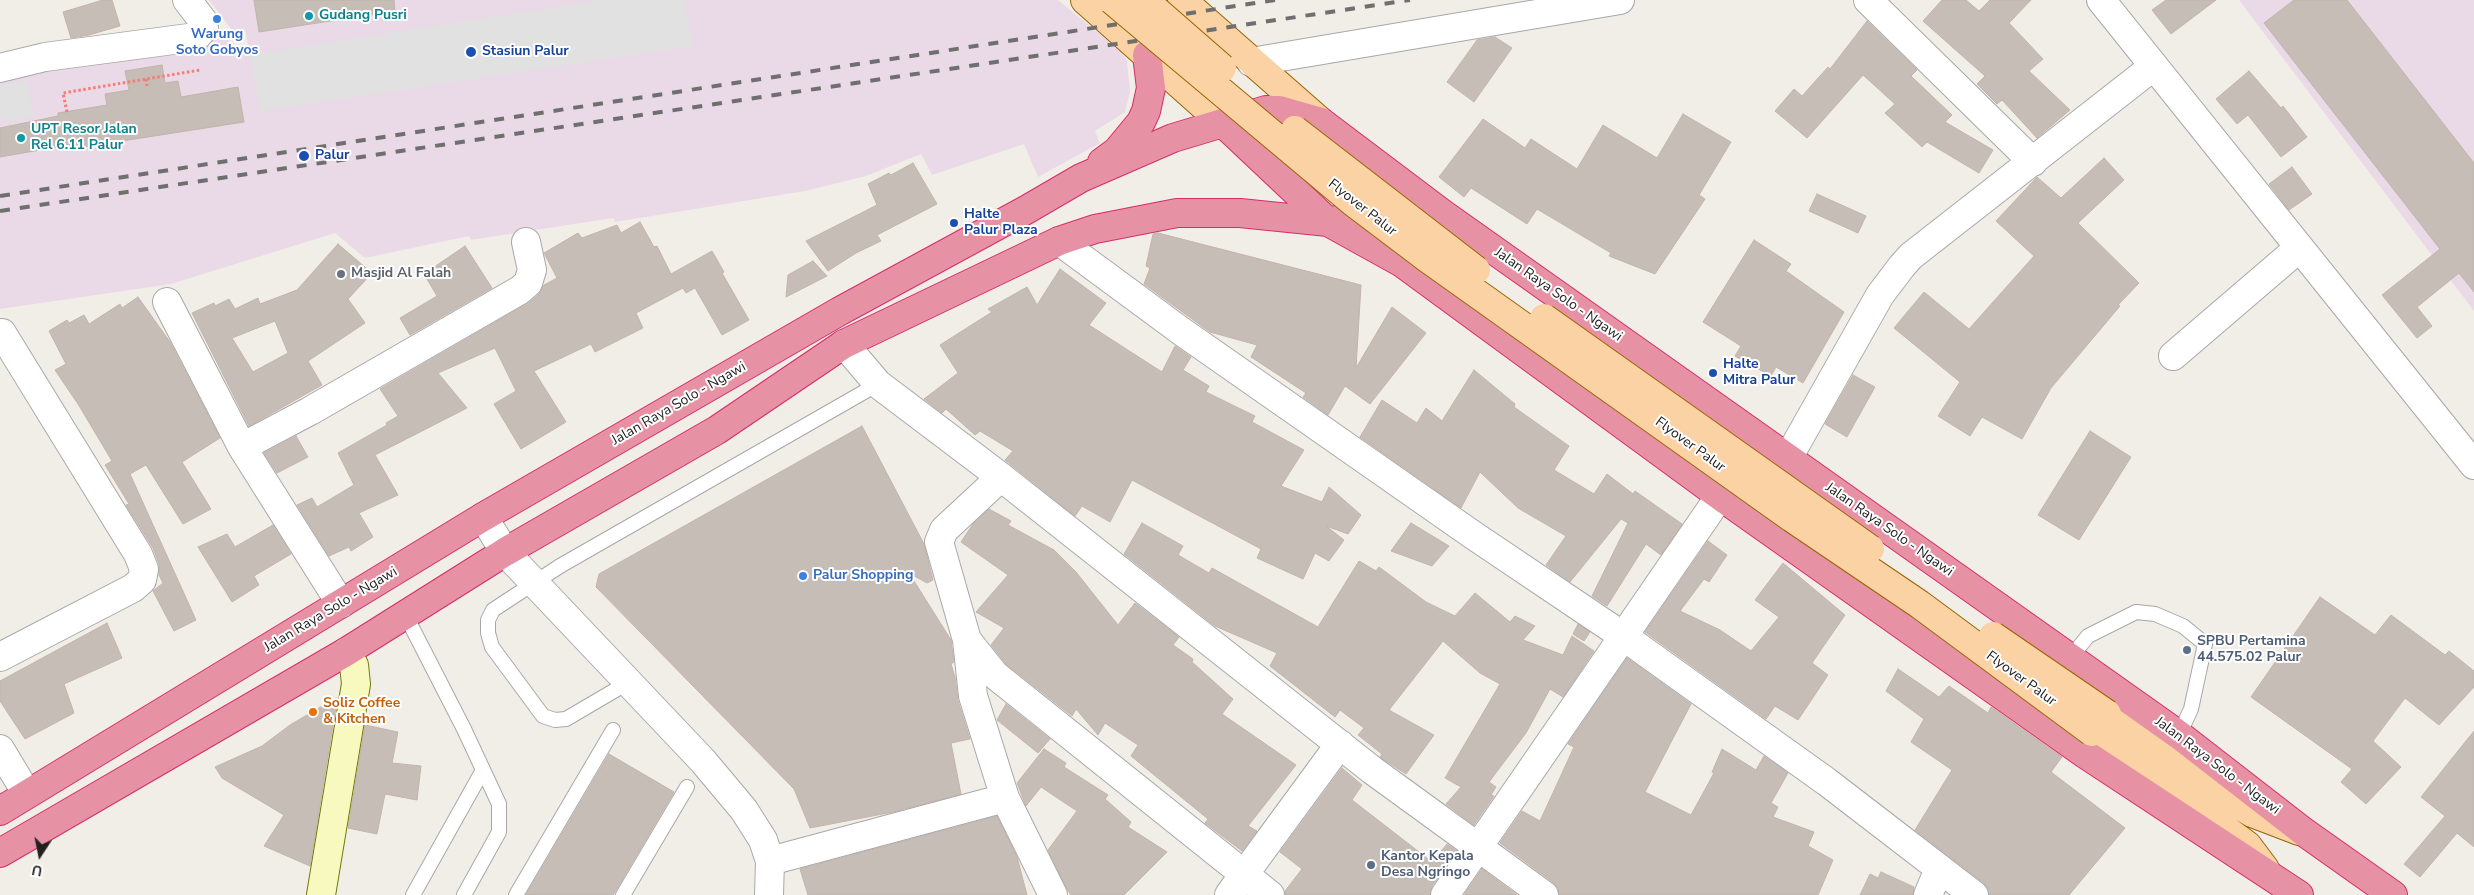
<!DOCTYPE html>
<style>
body{margin:0}
#map{position:relative;width:2474px;height:895px;overflow:hidden;background:#f1eee8;font-family:"Nunito Sans",sans-serif}
canvas{display:block}
.north{position:absolute;left:15px;top:830px;width:50px;height:50px;-webkit-text-stroke:4px #fff;paint-order:stroke;rotate:191deg;font-size:14px;font-weight:700;line-height:20px;text-align:center;color:#212121}
.north::after{content:'';display:block;margin:auto;width:18px;height:22px;background:#212121;clip-path:polygon(50% 0,100% 100%,50% 72%,0 100%)}
</style>
<div id="map">
<canvas width="2474" height="895"></canvas>
<div class="north">U</div>
</div>
<script>
const g = document.querySelector('canvas').getContext('2d');
g.lineJoin = 'round';
function paint(path, color) {
  g.fillStyle = color;
  g.fill(path, 'evenodd');
}
function toPath(rows) {
  const path = new Path2D();
  for (const r of rows) {
    path.moveTo(r[0], r[1]);
    for (let i = 2; i < r.length; i += 2) path.lineTo(r[i], r[i + 1]);
  }
  return path;
}
function trace(path, color, width, dash) {
  g.strokeStyle = color;
  g.lineWidth = width;
  g.lineCap = dash ? 'butt' : 'round';
  g.setLineDash(dash || []);
  g.stroke(path);
}
function write(font, color, halo, rows, align = 'center') {
  g.font = font + ' "Nunito Sans",sans-serif';
  g.lineWidth = 4;
  g.setLineDash([]);
  g.textBaseline = 'middle';
  g.strokeStyle = halo;
  g.fillStyle = color;
  for (const [text, x, y, turn = 0] of rows) {
    g.save();
    g.translate(x, y);
    g.rotate((+turn || 0) * Math.PI / 180);
    g.textAlign = isNaN(turn) ? turn : align;
    if (halo) g.strokeText(text, 0, 0);
    g.fillText(text, 0, 0);
    g.restore();
  }
}
const industrial = toPath([
 [209,0,1058,0,1120,51,1127,61,1130,92,1125,112,1095,131,1100,143,1038,177,1024,144,932,175,921,154,866,176,805,191,615,222,613,218,471,240,469,236,365,258,335,233,171,284,0,309,0,79,46,62,228,37,231,53,249,49,245,30,232,30],
 [2239,0,2474,0,2474,311]
]);
const parking = toPath([
 [600,0,684,0,693,46,261,111,250,55],
 [26,80,34,117,6,122,5,117,0,118,0,86]
]);
const building = toPath([
 [103,0,112,0,120,26,89,35,71,38,63,12,103,0],
 [254,0,394,0,395,11,259,32,254,0],
 [1942,0,1966,0,1979,11,1990,0,2031,0,2009,23,2043,59,2029,71,2070,110,2037,138,2002,100,1997,104,1977,84,1985,76,1923,21,1942,0],
 [2166,0,2216,0,2171,34,2152,10,2166,0],
 [2294,0,2347,0,2474,163,2474,292,2459,273,2417,307,2432,326,2417,338,2382,295,2440,249,2264,23,2294,0],
 [1867,21,1917,70,1911,76,1952,115,1945,122,1993,150,1979,173,1927,142,1922,147,1885,113,1895,104,1863,75,1807,138,1775,111,1794,89,1802,96,1828,67,1830,69,1867,21],
 [1495,37,1512,48,1474,102,1447,82,1477,40,1495,37],
 [162,65,165,83,178,81,181,97,238,87,244,122,64,150,63,146,0,157,0,128,58,116,58,113,107,105,105,94,129,90,125,71,162,65],
 [2249,71,2281,108,2283,106,2307,137,2281,157,2248,115,2237,124,2216,99,2249,71],
 [1683,114,1731,142,1699,195,1705,199,1655,274,1609,256,1611,253,1537,209,1527,224,1471,188,1464,197,1439,177,1483,119,1525,148,1531,139,1577,169,1603,125,1657,158,1683,114],
 [2104,158,2124,180,2078,223,2139,283,2118,305,2120,306,2051,388,2022,439,1982,417,1970,436,1938,416,1960,382,1894,328,1924,292,1969,329,2034,256,1996,221,2037,177,2061,198,2104,158],
 [913,163,937,204,877,235,881,241,856,253,828,271,806,241,877,205,868,184,889,173,891,175,913,163],
 [2292,167,2312,194,2289,210,2269,184,2292,167],
 [1817,194,1866,216,1858,233,1809,211,1817,194],
 [640,222,654,247,657,246,671,274,712,251,724,272,722,273,749,320,722,335,695,288,686,293,683,288,636,313,643,328,595,352,591,344,534,371,566,422,521,449,494,404,516,391,495,348,438,373,467,408,375,455,398,495,359,513,373,537,351,551,349,547,329,556,297,505,312,498,317,507,354,485,338,453,387,425,386,423,398,416,380,389,530,302,539,294,544,285,557,278,544,253,578,233,582,238,617,225,621,233,640,222],
 [1158,233,1361,285,1356,368,1392,307,1426,333,1370,404,1345,386,1328,415,1303,397,1306,393,1251,357,1257,345,1210,332,1144,284,1150,268,1146,266,1153,234,1158,233],
 [1754,240,1791,264,1786,271,1844,312,1803,383,1776,367,1771,376,1735,356,1741,346,1703,322,1754,240],
 [338,244,372,273,348,299,365,323,308,361,322,385,249,426,192,313,214,303,215,306,229,299,235,309,258,298,260,304,297,290,338,244],
 [275,321,288,353,253,372,232,338,275,321],
 [465,246,492,288,410,335,400,318,437,296,424,274,465,246],
 [813,261,827,276,786,297,788,275,813,261],
 [1060,269,1106,303,1089,325,1162,372,1175,346,1191,357,1183,370,1209,386,1206,392,1255,416,1252,422,1304,450,1281,486,1322,502,1329,487,1361,515,1348,534,1326,526,1344,540,1329,561,1315,553,1303,579,1257,558,1261,549,1132,480,1110,522,1082,506,1075,516,1005,460,1013,451,980,431,975,435,946,409,942,413,924,399,958,373,940,345,992,312,988,309,1027,287,1037,305,1060,269],
 [138,297,170,342,220,438,182,462,211,509,183,524,146,465,130,474,196,620,174,631,153,591,163,583,159,575,159,564,153,548,126,505,129,504,105,465,112,461,78,404,55,370,66,364,49,331,67,320,69,323,84,315,89,324,120,304,122,308,138,297],
 [1474,370,1515,404,1514,407,1569,446,1554,470,1594,494,1607,474,1633,494,1635,491,1682,524,1661,555,1646,544,1607,606,1592,596,1628,523,1621,519,1570,582,1546,565,1566,536,1518,508,1480,472,1461,508,1360,437,1382,400,1417,423,1426,408,1442,421,1474,370],
 [1853,375,1875,387,1847,437,1825,424,1853,375],
 [862,426,924,544,933,580,927,583,909,573,951,640,954,662,951,664,955,677,958,701,970,739,951,743,961,794,893,812,810,828,794,789,596,587,599,574,862,426],
 [2090,431,2131,457,2079,540,2038,515,2090,431],
 [296,436,308,457,277,473,264,453,296,436],
 [989,509,1011,521,1008,525,1054,550,1076,572,1118,625,1135,603,1179,637,1173,645,1193,659,1192,662,1233,699,1222,714,1296,765,1248,826,1257,831,1242,851,1205,823,1208,819,1131,756,1138,745,1105,723,1098,735,1076,709,1072,716,1006,664,991,645,1004,628,976,612,1008,575,961,542,973,524,989,509],
 [1142,523,1183,546,1178,555,1209,573,1212,568,1318,627,1359,561,1376,571,1379,567,1426,602,1455,616,1475,593,1510,622,1515,616,1535,626,1523,640,1563,655,1572,636,1594,651,1563,697,1550,689,1526,733,1489,782,1496,787,1491,795,1494,796,1474,825,1446,804,1461,787,1445,778,1500,684,1480,673,1443,641,1389,710,1434,735,1406,774,1380,757,1382,754,1358,735,1364,728,1340,710,1335,717,1270,666,1277,653,1215,626,1124,554,1142,523],
 [1411,523,1449,546,1432,566,1391,551,1411,523],
 [273,525,291,554,254,576,259,585,232,602,198,547,227,534,235,547,273,525],
 [1708,541,1727,555,1709,582,1704,579,1680,611,1720,630,1751,651,1779,617,1755,600,1783,563,1845,615,1812,663,1828,675,1798,720,1775,706,1766,719,1645,632,1708,541],
 [2320,597,2375,635,2391,615,2445,655,2449,651,2474,671,2474,687,2439,725,2405,698,2373,741,2401,767,2366,804,2341,782,2352,769,2251,697,2320,597],
 [107,623,122,658,64,684,74,713,25,739,0,701,0,681,107,623],
 [1578,624,1590,632,1584,641,1573,634,1578,624],
 [1627,658,1691,704,1645,792,1691,815,1714,773,1712,772,1722,749,1756,770,1764,756,1788,773,1771,803,1778,807,1773,817,1814,832,1808,846,1833,860,1818,895,1559,895,1558,888,1553,882,1500,843,1522,811,1540,821,1574,747,1568,744,1627,658],
 [1898,669,1939,697,1949,686,1988,713,1991,707,2062,757,2051,772,2125,828,2069,895,1989,895,1984,883,1915,830,1952,770,1911,742,1924,719,1886,691,1898,669],
 [336,698,337,701,310,866,264,846,284,815,222,778,215,767,262,746,290,725,336,698],
 [1006,704,1050,739,1038,753,997,720,1006,704],
 [365,725,398,732,392,763,421,766,417,800,385,794,377,834,348,828,365,725],
 [2474,731,2474,847,2457,833,2420,877,2404,864,2445,816,2421,797,2474,731],
 [1044,749,1066,763,1064,767,1108,795,1105,799,1131,822,1128,827,1167,852,1124,895,1071,895,1067,889,1048,850,1077,811,1041,787,1026,806,1017,783,1044,749],
 [609,754,674,792,613,895,526,895,609,754],
 [1342,768,1362,785,1352,800,1432,862,1447,844,1457,851,1432,886,1430,895,1285,895,1285,891,1302,869,1280,852,1342,768],
 [997,816,1017,857,1027,895,808,895,800,869,997,816],
 [1482,869,1517,895,1464,895,1482,869],
 [1881,872,1914,887,1913,895,1860,895,1870,874,1878,878,1881,872]
]);
const path = toPath([
 [146,79,147,86],
 [67,112,63,93,200,70]
]);
const lane = toPath([
 [406,616,464,729,499,804,499,832,464,895],
 [2070,658,2088,636,2136,612,2155,614,2183,626,2205,644,2191,709,2179,735],
 [629,682,566,719,555,720,543,716,492,647,488,633,488,620,493,610,560,566,878,384],
 [413,895,483,770],
 [516,895,613,730],
 [623,895,687,787]
]);
const street = toPath([
 [1868,0,2033,162],
 [2101,0,2474,465],
 [1251,62,1620,0],
 [0,68,45,57,196,37,204,28,203,21,187,0],
 [1059,241,1181,331,1473,535,1623,636,1827,782,1974,895],
 [167,302,242,447,341,604],
 [0,334,2,333,138,554,144,569,142,580,133,588,0,657],
 [844,344,878,384,1001,477,944,530,939,542,967,640,973,696,1005,798,1053,895],
 [2173,356,2299,248],
 [242,447,310,411,520,290,528,283,532,270,526,242],
 [1788,458,1880,295,1902,266,1911,256,2154,66],
 [1001,477,1372,770,1544,895],
 [483,517,505,552,703,761,744,810,763,840,770,861,769,895],
 [967,640,995,675,1270,895],
 [0,749,27,794],
 [770,861,1005,798],
 [1229,895,1340,744],
 [1445,895,1720,496],
 [1928,895,1939,869]
]);
const secondary = toPath([
 [321,895,356,684,354,665,346,652]
]);
const primary = toPath([
 [1085,0,1223,123],
 [1182,0,1321,122],
 [2107,714,2223,796,2252,813,2299,831],
 [2092,732,2247,845,2265,869]
]);
const highway = toPath([
 [1223,123,1328,222,1402,263,1720,496,2085,754,2299,895],
 [1102,162,1117,151,1141,122,1146,111,1151,88,1147,55],
 [0,811,483,517,840,311,1026,210,1081,178,1173,138,1266,110,1279,110,1321,122,1443,214,2179,735,2304,832,2393,895],
 [0,853,346,652,505,552,717,430,844,344,1059,241,1095,229,1177,213,1240,213,1328,222,1361,214,1368,208,1377,193]
]);
const rail = toPath([
 [0,196,1275,0],
 [0,211,1410,0]
]);
const primaryBridge = toPath([
 [1112,0,1353,202,1427,258,1792,518,1919,604,2092,732],
 [1144,0,1222,68],
 [1295,130,1476,270],
 [1544,318,1870,549],
 [1993,636,2107,714]
]);
const markers = [
 [309,16,5,"#0f9aa8"],
 [217,19,5,"#3f7fe0"],
 [471,52,6,"#1a4fb4"],
 [21,138,5,"#0f9aa8"],
 [304,156,6,"#1a4fb4"],
 [954,223,5,"#1a4fb4"],
 [341,274,5,"#6b7280"],
 [1713,373,5,"#1a4fb4"],
 [803,576,5,"#3f7fe0"],
 [2187,650,5,"#5c6f8a"],
 [313,712,5,"#e8710a"],
 [1371,865,5,"#5c6f8a"]
];
const cultureNames = [
 ["Gudang Pusri",319,16],
 ["UPT Resor Jalan",31,130],
 ["Rel 6.11 Palur",31,146]
];
const shopNames = [
 ["Warung",217,35],
 ["Soto Gobyos",217,51],
 ["Palur Shopping",813,576,"left"]
];
const transitNames = [
 ["Stasiun Palur",482,52],
 ["Palur",315,156],
 ["Halte",964,215],
 ["Palur Plaza",964,231],
 ["Halte",1723,365],
 ["Mitra Palur",1723,381]
];
const streetNames = [
 ["Flyover Palur",1362,208,38],
 ["Jalan Raya Solo - Ngawi",1558,295,35],
 ["Jalan Raya Solo - Ngawi",679,404,-30],
 ["Flyover Palur",1690,445,36],
 ["Jalan Raya Solo - Ngawi",1889,530,35],
 ["Jalan Raya Solo - Ngawi",331,610,-31],
 ["Flyover Palur",2021,679,36],
 ["Jalan Raya Solo - Ngawi",2217,766,37]
];
const worshipNames = [
 ["Masjid Al Falah",351,274]
];
const serviceNames = [
 ["SPBU Pertamina",2197,642],
 ["44.575.02 Palur",2197,658],
 ["Kantor Kepala",1381,857],
 ["Desa Ngringo",1381,873]
];
const foodNames = [
 ["Soliz Coffee",323,704],
 ["& Kitchen",323,720]
];
paint(industrial, '#eadae7');
paint(parking, '#e1e1e1');
paint(building, '#c6bdb7');
trace(building, '#c3b4aa', 1);
trace(lane, '#a8a8a8', 16);
trace(street, '#a8a8a8', 30);
trace(secondary, '#707907', 30);
trace(primary, '#9b6403', 30);
trace(highway, '#d82b6c', 30);
trace(path, '#f77c72', 3, [2.5, 2.5]);
trace(lane, '#fff', 14);
trace(street, '#fff', 28);
trace(secondary, '#f8f9be', 28);
trace(primary, '#fad2a3', 28);
trace(highway, '#e692a4', 28);
trace(rail, '#6f6f6f', 4, [10, 10]);
trace(primaryBridge, '#9b6403', 30, []);
trace(primaryBridge, '#fad2a3', 28);
for (const [x, y, r, color] of markers) {
  const dot = new Path2D();
  dot.arc(x, y, r, 0, 2 * Math.PI);
  g.fillStyle = color;
  g.fill(dot);
  trace(dot, '#fff', 2);
}
write('bold 14px', '#0d838f', '#fff', cultureNames, 'left');
write('bold 14px', '#366cbe', '#fff', shopNames);
write('bold 14px', '#164399', '#fff', transitNames, 'left');
write('14px', '#212121', '#fff', streetNames);
write('bold 14px', '#5b616d', '#fff', worshipNames, 'left');
write('bold 14px', '#4e5e75', '#fff', serviceNames, 'left');
write('bold 14px', '#c56008', '#fff', foodNames, 'left');
</script>
